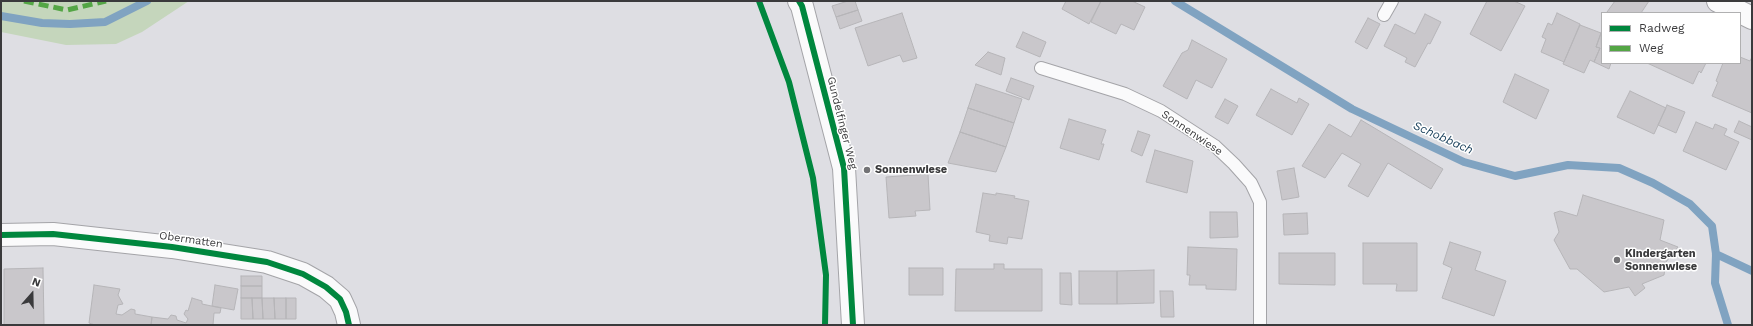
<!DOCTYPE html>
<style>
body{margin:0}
#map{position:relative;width:1753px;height:326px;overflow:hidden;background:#dedee3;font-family:"Work Sans",sans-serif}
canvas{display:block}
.frame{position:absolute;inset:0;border:2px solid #3a3a3c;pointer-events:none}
.legend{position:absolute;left:1601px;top:12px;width:140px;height:52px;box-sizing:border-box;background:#fff;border:1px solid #b0b0b1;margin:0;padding:5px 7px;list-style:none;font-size:12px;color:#3a3a3c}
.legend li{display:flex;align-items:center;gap:8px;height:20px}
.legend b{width:20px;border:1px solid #b0b0b1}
.north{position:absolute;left:12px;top:274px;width:40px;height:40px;-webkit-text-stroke:3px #fff;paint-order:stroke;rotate:20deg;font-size:11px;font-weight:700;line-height:16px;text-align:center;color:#3a3a3c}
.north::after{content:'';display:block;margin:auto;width:14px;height:18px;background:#3a3a3c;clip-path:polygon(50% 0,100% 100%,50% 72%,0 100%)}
</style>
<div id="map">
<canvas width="1753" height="326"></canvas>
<div class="frame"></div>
<ul class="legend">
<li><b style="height:5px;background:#00873e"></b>Radweg</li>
<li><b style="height:5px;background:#54a645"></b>Weg</li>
</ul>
<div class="north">N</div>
</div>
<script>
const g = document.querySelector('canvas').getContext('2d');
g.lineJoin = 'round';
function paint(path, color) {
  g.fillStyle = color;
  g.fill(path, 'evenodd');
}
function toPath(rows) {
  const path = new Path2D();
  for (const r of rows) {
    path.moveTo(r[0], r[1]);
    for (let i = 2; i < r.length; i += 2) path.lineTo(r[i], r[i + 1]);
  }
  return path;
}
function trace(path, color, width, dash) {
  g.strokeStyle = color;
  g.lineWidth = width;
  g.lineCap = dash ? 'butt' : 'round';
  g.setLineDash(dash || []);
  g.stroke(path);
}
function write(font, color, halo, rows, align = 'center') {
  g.font = font + ' "Work Sans",sans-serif';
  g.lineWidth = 3;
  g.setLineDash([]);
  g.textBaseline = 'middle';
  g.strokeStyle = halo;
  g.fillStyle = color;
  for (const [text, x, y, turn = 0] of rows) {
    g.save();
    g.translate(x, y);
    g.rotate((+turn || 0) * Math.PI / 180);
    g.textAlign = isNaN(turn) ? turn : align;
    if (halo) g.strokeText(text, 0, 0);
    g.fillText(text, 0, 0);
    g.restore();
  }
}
const green = toPath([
 [1,1,189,1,142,32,116,44,66,45,1,32]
]);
const stream = toPath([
 [1175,1,1352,109,1464,162,1515,176,1568,165,1619,168,1653,183,1690,204,1712,226,1716,254,1715,283,1728,325],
 [1,16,42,23,70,24,105,22,147,1],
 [1716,254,1752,271]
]);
const building = toPath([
 [848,1,855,1,858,10,836,17,832,6,848,1],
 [1066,1,1101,1,1089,24,1062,9,1066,1],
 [1101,1,1132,1,1145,7,1134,30,1121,24,1116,34,1091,22,1101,1],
 [1487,1,1514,1,1525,6,1501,51,1470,34,1487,1],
 [1615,1,1649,1,1641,13,1609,13,1607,12,1615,1],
 [858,10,862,21,840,29,836,17,858,10],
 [902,13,917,58,903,62,900,55,868,66,855,28,902,13],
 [1557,13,1580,24,1564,62,1541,52,1546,39,1542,37,1548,23,1552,25,1557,13],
 [1425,14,1441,22,1430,44,1428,43,1415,67,1405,62,1407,58,1384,46,1395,24,1415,34,1425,14],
 [1368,18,1380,24,1367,49,1355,42,1368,18],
 [1580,25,1601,33,1596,47,1600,48,1594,62,1590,60,1584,73,1563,64,1580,25],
 [1023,32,1046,42,1040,57,1016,47,1023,32],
 [1601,33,1602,63,1611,63,1609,69,1594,62,1600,48,1596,47,1601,33],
 [1192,40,1227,59,1212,88,1196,80,1187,99,1163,86,1182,53,1188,50,1192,40],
 [988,52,1005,58,1001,75,975,65,988,52],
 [1740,57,1750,61,1752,57,1752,113,1712,96,1718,82,1716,81,1723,63,1740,63,1740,57],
 [1647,63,1706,63,1701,73,1699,71,1693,84,1647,63],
 [1515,74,1549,90,1536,119,1503,102,1515,74],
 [1011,78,1034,86,1029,100,1006,91,1011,78],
 [976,84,1022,99,1014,123,968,108,976,84],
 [1271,89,1297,103,1299,98,1309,104,1292,135,1256,115,1271,89],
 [1630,91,1666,108,1654,134,1617,117,1630,91],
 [1225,99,1238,106,1228,124,1215,117,1225,99],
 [1667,105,1685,112,1676,133,1658,125,1667,105],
 [968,108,1014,123,1006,147,960,132,968,108],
 [1069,119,1106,130,1101,144,1104,144,1099,160,1060,148,1069,119],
 [1361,120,1443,169,1431,189,1388,163,1368,197,1348,186,1361,164,1342,153,1325,178,1302,166,1329,124,1351,137,1361,120],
 [1739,121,1752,127,1752,140,1734,132,1739,121],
 [1696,122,1713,129,1715,124,1727,129,1724,135,1739,142,1726,170,1683,151,1696,122],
 [1138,131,1150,135,1142,156,1131,151,1138,131],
 [960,132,1006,147,996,172,948,163,960,132],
 [1155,150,1193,161,1187,193,1146,182,1155,150],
 [1294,168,1299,197,1282,200,1277,171,1294,168],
 [928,174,930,210,915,211,916,216,889,218,886,177,928,174],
 [983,193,996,195,996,193,1015,196,1014,198,1029,201,1022,239,1008,237,1007,244,989,241,990,235,976,232,983,193],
 [1583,195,1664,220,1660,240,1678,247,1662,267,1665,269,1664,275,1642,284,1645,288,1635,296,1629,287,1604,292,1577,269,1570,269,1554,240,1559,232,1554,213,1560,211,1577,216,1583,195],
 [1210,212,1237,212,1238,237,1210,238,1210,212],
 [1307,213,1308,234,1284,235,1283,214,1307,213],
 [1450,242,1481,252,1475,270,1506,281,1494,316,1442,298,1452,268,1443,264,1450,242],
 [1363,243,1417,243,1417,291,1396,291,1397,284,1363,284,1363,243],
 [1188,247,1237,249,1236,290,1206,289,1206,285,1189,285,1190,275,1187,275,1188,247],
 [1279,253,1335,253,1335,285,1279,284,1279,253],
 [994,264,1004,264,1004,269,1042,269,1042,311,955,311,956,269,994,269,994,264],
 [43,268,44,325,4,325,4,269,43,268],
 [909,268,943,268,943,295,909,295,909,268],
 [1154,270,1154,303,1117,304,1117,271,1154,270],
 [1079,271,1117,271,1117,304,1079,304,1079,271],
 [1060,273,1071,273,1072,305,1060,304,1060,273],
 [241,276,262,276,262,286,241,286,241,276],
 [94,285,120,289,118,295,123,304,118,305,116,314,122,315,131,309,135,310,135,314,152,317,151,325,95,325,89,323,94,285],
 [215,285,238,289,234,310,212,306,215,285],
 [241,286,262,286,262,298,241,298,241,286],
 [1160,291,1173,291,1174,317,1161,317,1160,291],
 [192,298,202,301,202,304,221,308,220,313,214,313,213,325,151,325,152,317,168,319,171,315,176,316,177,320,186,323,188,319,184,314,186,310,188,311,192,298],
 [241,298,252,298,253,319,241,319,241,298],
 [252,298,262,298,263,319,253,319,252,298],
 [262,298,274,298,275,319,263,319,262,298],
 [274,298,286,298,286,319,275,319,274,298],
 [286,298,296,298,296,319,286,319,286,298]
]);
const lane = toPath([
 [1384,15,1392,1],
 [1041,68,1125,94,1161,111,1215,146,1234,164,1251,183,1260,202,1260,325]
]);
const street = toPath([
 [1718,1,1752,18],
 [1,235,53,234,172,247,267,262,303,274,326,287,340,299,346,312,349,325]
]);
const secondary = toPath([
 [799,1,802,6,844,168,853,325]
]);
const quiet = toPath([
 [24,1,67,10,106,1]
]);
const cycleway = toPath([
 [759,1,789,82,813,178,826,275,825,325],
 [799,1,802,6,844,168,853,325],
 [1,235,53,234,172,247,267,262,303,274,326,287,340,299,346,312,349,325]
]);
const markers = [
 [867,170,4,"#737376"],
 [1617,260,4,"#737376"]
];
const streetNames = [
 ["Gundelfinger Weg",842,123,76],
 ["Sonnenwiese",1192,133,34],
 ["Obermatten",191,240,8]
];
const poiNames = [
 ["Sonnenwiese",875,170],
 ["Kindergarten",1625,254],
 ["Sonnenwiese",1625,267]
];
const waterNames = [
 ["Schobbach",1443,138,24]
];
paint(green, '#c5d6bc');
trace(stream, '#80a3c1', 8);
paint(building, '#c9c7cb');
trace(building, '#b6b5b8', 1);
trace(lane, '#a4a4a8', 14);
trace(street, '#a4a4a8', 24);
trace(secondary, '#a4a4a8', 24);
trace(lane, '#fafafb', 12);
trace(street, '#fafafb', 22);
trace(secondary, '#fafafb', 22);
trace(quiet, '#54a645', 5, [10, 5]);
trace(cycleway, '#00873e', 6);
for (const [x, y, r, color] of markers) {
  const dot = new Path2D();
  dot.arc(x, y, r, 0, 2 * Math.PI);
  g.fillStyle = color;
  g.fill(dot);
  trace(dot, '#fff', 1.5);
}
write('11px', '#3a3a3c', '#fff', streetNames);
write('bold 11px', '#3a3a3c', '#fff', poiNames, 'left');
write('italic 12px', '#163d59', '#fff', waterNames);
</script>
